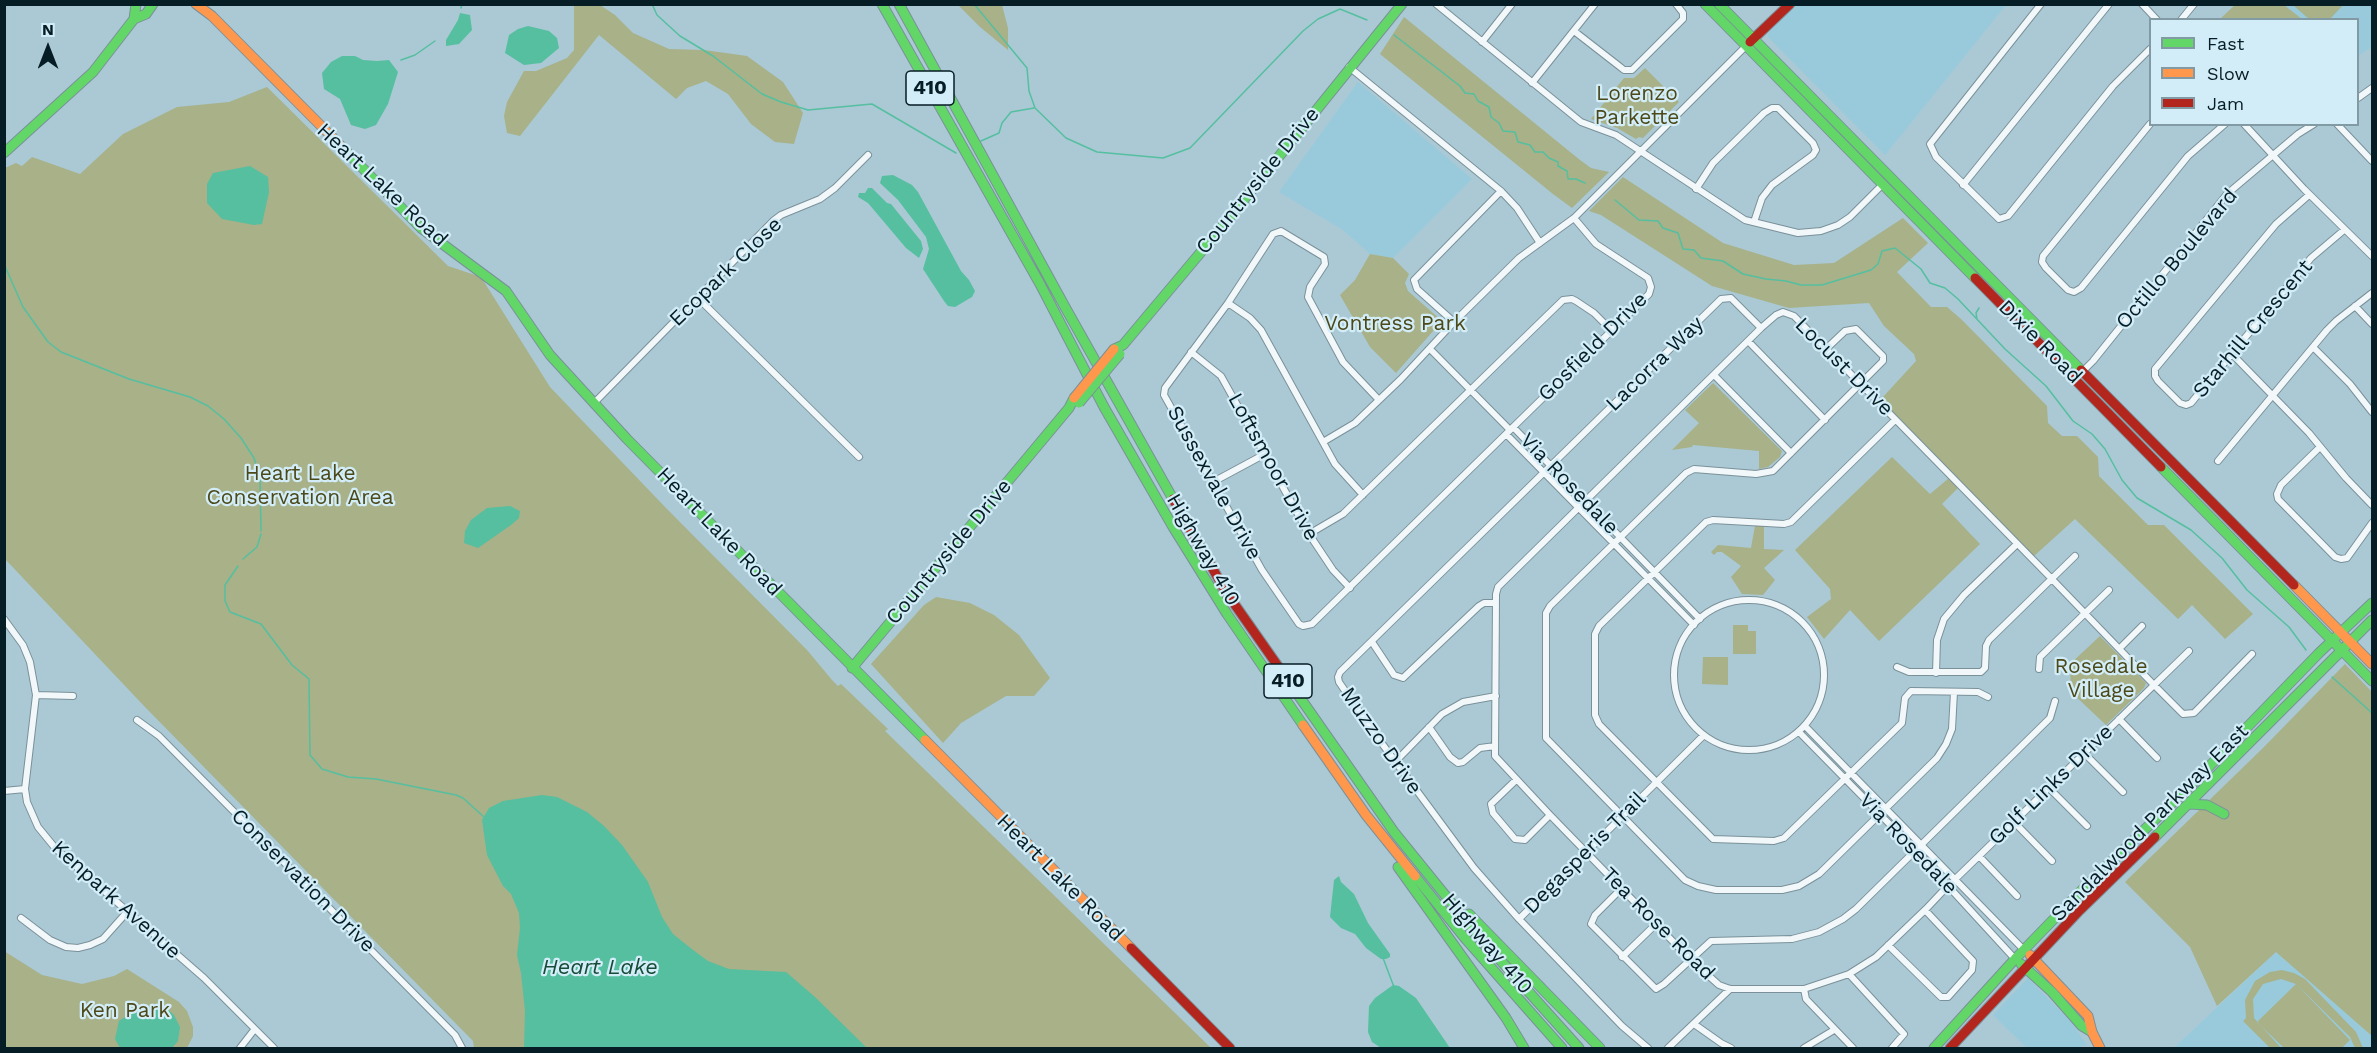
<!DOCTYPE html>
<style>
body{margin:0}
#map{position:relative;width:2377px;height:1053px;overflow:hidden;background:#aac9d4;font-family:"Work Sans",sans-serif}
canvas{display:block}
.frame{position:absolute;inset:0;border:6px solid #071d25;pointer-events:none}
.legend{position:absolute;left:2149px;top:18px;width:210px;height:108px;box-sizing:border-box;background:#d2edf8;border:2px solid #819aa4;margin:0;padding:8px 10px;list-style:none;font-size:18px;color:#071d25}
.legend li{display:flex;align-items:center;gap:12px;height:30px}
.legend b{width:30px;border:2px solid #819aa4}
.north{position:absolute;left:18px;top:18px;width:60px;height:60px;-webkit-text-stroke:4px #d2edf8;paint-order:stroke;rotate:0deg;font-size:16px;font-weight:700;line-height:24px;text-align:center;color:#071d25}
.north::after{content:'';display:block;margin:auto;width:21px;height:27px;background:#071d25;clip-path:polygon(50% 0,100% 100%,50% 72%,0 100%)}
</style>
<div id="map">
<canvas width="2377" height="1053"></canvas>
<div class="frame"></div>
<ul class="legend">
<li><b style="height:8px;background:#63d668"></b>Fast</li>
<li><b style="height:8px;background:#ff974d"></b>Slow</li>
<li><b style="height:8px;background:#b3261e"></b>Jam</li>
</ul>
<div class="north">N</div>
</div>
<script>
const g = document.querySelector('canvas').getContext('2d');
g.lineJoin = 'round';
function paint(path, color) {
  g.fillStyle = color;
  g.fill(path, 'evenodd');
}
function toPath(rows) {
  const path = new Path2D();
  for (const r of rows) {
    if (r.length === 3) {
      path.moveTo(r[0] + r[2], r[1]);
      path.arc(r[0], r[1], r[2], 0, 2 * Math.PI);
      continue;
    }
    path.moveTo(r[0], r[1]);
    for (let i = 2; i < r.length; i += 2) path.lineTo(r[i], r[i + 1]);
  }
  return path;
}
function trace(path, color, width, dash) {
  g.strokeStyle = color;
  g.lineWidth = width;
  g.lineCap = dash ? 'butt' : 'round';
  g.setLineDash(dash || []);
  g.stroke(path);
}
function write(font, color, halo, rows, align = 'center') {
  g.font = font + ' "Work Sans",sans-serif';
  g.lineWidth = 4.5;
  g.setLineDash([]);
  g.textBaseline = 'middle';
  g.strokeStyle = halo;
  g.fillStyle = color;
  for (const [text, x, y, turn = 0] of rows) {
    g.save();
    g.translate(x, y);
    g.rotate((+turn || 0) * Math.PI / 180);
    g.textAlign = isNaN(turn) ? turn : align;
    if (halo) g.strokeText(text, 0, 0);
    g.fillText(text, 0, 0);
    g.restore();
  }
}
const built = toPath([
 [1797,5,1797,4,2006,5,1885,155,1768,37,1769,32],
 [2284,5,2372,5,2372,47,2358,56,2358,20,2302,19],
 [1358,82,1472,179,1393,258,1370,254,1343,230,1279,192],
 [2276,952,2372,1036,2372,1048,2174,1048],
 [2028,978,2071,1022,2087,1045,2076,1048,2027,1048,1993,1015]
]);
const green = toPath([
 [2236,4,2284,5,2302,19,2220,19],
 [574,5,600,5,615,15,633,33,669,49,704,50,747,56,783,82,803,113,794,144,775,142,751,124,728,94,706,81,687,88,676,99,599,35,520,136,507,133,504,116,507,102,524,71,536,71,567,58,574,50],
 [958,5,1002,5,1008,28,1008,50,980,27],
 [2293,5,2342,4,2343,5,2330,19,2310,20],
 [1404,17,1580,160,1591,168,1609,172,1572,208,1553,194,1380,54],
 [1645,68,1679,102,1643,138,1639,137,1636,139,1617,128,1591,119,1624,78,1634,78],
 [267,87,448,266,481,277,550,387,666,508,807,650,832,680,838,686,841,684,888,729,885,731,1211,1048,474,1048,473,1041,145,707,5,559,5,168,16,163,22,166,32,157,80,174,123,134,177,107,229,102],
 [1623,177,1723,243,1794,265,1834,263,1903,218,1928,243,1897,272,1931,307,1947,307,1961,319,2047,406,2048,423,2062,436,2077,436,2098,457,2099,476,2148,525,2164,525,2253,614,2225,639,2192,605,2178,619,2075,519,2034,556,1883,402,1883,397,1916,361,1914,354,1884,326,1869,303,1789,308,1712,286,1601,215,1589,211],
 [1370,254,1393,258,1409,274,1405,283,1408,291,1442,321,1396,373,1370,347,1340,295,1355,280],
 [1713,383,1782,451,1780,457,1768,467,1759,469,1759,451,1693,445,1692,447,1672,450,1699,423,1685,410],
 [1892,457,1930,494,1949,478,1958,488,1942,504,1980,544,1879,641,1850,610,1824,639,1807,617,1831,599,1830,589,1795,550],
 [1755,526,1764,526,1764,549,1784,550,1764,568,1775,580,1763,595,1742,594,1731,577,1741,566,1722,552,1717,552,1714,555,1711,552,1718,545,1751,548],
 [936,597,970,603,994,615,1019,635,1050,678,1034,696,1006,696,961,723,943,743,871,664,924,605],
 [1733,625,1748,625,1748,631,1756,631,1756,654,1733,654],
 [2100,636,2146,683,2144,688,2106,725,2071,692,2070,664],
 [1703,657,1728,657,1728,685,1702,684],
 [2345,664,2372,692,2372,1036,2276,952,2217,1006,2190,947,2125,882,2264,747],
 [4,951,42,975,82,984,114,976,127,969,179,1002,187,1011,193,1027,193,1036,187,1048,5,1048],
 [2282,970,2294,973,2305,979,2356,1032,2363,1048,2355,1048,2350,1037,2296,984,2350,1040,2342,1048,2284,1048,2257,1022,2296,984,2281,979,2263,984,2253,999,2254,1018,2281,1048,2270,1048,2243,1021,2246,1018,2245,1000,2255,981,2270,972]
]);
const water = toPath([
 [460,13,470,15,472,30,459,44,446,46,446,40,458,20],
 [528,26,549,31,557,38,559,48,541,63,524,65,505,53,509,35,518,29],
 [342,56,355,56,363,60,377,61,389,60,398,72,388,104,376,125,365,129,351,125,340,99,324,89,322,73,331,62],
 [250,166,268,177,269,192,262,224,254,225,222,219,207,203,207,184,213,173],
 [893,175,912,185,918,192,961,271,969,280,975,291,972,297,955,307,948,306,944,301,923,269,929,249,926,237,898,200,880,183,882,176],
 [868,188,872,188,887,203,891,204,921,241,923,249,919,258,906,248,868,203,858,197,859,193,865,193],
 [510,506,520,511,519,518,511,525,478,548,464,543,465,531,471,520,487,508],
 [542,795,557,797,587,812,604,826,622,845,648,882,662,917,673,934,693,950,708,961,729,969,786,972,815,997,867,1048,524,1048,525,1011,521,973,517,955,520,928,519,913,511,894,503,886,487,855,482,820,489,808,503,801],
 [1339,876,1341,882,1354,894,1368,923,1390,954,1390,957,1386,959,1381,959,1366,948,1355,934,1341,928,1330,917,1334,880],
 [1393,985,1399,986,1416,998,1450,1048,1381,1048,1372,1042,1368,1032,1369,1006,1375,998],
 [148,1006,166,1008,174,1015,180,1027,178,1041,172,1048,120,1048,115,1039,119,1021,134,1011,142,1011]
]);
const stream = toPath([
 [652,4,657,15,680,36,713,56,762,94,781,102,808,110,872,104,956,153],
 [974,4,1027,68,1029,91,1035,108,1066,138,1097,152,1163,158,1190,148,1303,31,1318,19,1340,9,1367,20],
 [461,8,462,4],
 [1394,35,1460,86,1465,93,1474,94,1478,101,1489,107,1491,117,1499,123,1503,131,1515,132,1518,142,1530,145,1535,152,1543,152,1549,158,1558,162,1558,166,1567,171,1568,179,1576,179,1585,183],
 [401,60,415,55,435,41],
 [981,141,999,133,1002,123,1011,112,1034,108],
 [1615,200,1639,220,1658,221,1663,228,1678,233,1683,249,1694,250,1701,258,1723,261,1743,274,1766,279,1786,281,1801,285,1822,285,1871,270,1878,264,1882,251,1895,248,1921,269,1930,283,1945,288,1958,299,2005,349,2046,386,2073,421,2092,434,2105,449,2122,480,2137,498,2191,530,2222,558,2247,590,2289,627,2306,650],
 [4,264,23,307,48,342,61,352,129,379,190,397,208,406,224,419,241,438,254,458,260,477,261,531],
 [1977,319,1976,313,1979,308],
 [243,559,257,547,261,534],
 [238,566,225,585,225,601,230,612,261,624,292,665,309,679,310,755,322,769,348,777,376,779,456,795,463,798,484,817],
 [2332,677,2372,713],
 [1383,958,1394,987]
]);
const street = toPath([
 [1436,4,1581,122,1616,135,1745,220,1798,233,1821,231,1838,225,1850,217,1883,184],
 [2041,4,1930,144,1936,157,1999,219,2008,216,2113,86,2150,49],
 [2142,4,2157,20],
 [2181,20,2194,4],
 [1574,31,1619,66,1624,70,1632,70,1683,19,1683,13,1676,4],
 [1482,42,1512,4],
 [1349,67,1501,191,1517,208,1540,243],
 [1532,83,1595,4],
 [2358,98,2372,88],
 [2150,124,2043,256,2042,262,2046,268,2068,290,2074,292,2081,288,2188,156,2225,124],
 [2244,124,2304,189,2372,256],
 [2337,124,2372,161],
 [1963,185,2109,4],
 [1696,189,1713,163,1764,113,1772,108,1778,108,1813,143,1816,150,1813,155,1772,185,1762,198,1754,222],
 [2309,195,2276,224,2155,369,2155,376,2158,381,2180,403,2186,405,2191,403,2311,258,2344,230],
 [698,298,859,457],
 [1228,303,1250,318,1261,330,1335,464,1363,495],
 [2355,306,2372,324],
 [1454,322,1417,289,1414,280,1501,191],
 [1748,341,1825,420],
 [2313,347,2350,384,2372,412],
 [1430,349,1510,430],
 [1826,349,1845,331,1856,329,1883,356,1883,361,1773,471,1756,474,1694,469,1686,473,1550,606,1546,613,1546,738,1685,880,1698,886,1716,890,1782,890,1799,886,1819,874,1937,758,1946,744,1952,729,1954,692],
 [1191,352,1221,376,1309,534,1333,570,1350,588],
 [2232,354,2309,433,2346,478,2372,505],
 [1714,375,1791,453],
 [2076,378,2093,361,2227,194,2298,134,2314,124],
 [1379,400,1343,362,1308,297,1310,287,1325,264,1324,257,1281,231,1273,234,1228,303,1165,388,1164,395,1262,570,1299,624,1303,626,1312,624,1649,294,1651,287,1648,278,1596,244,1574,218],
 [594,403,773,221,781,215,820,199,835,188,868,155],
 [1895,420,1791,522,1784,524,1713,520,1706,522,1599,626,1595,634,1595,715,1599,724,1713,839,1774,841,1784,838,1902,723,1905,698,1911,691,1978,692,1988,697],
 [1513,427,1700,619],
 [1506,434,1694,625],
 [1323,442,1355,423,1401,379,1454,322,1519,258,1574,218,1746,46],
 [2320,447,2281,485,2277,494,2278,499,2335,557,2341,559,2347,558,2372,523],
 [2218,461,2327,330,2336,321,2372,293],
 [1213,482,1265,454],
 [1309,534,1343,514,1563,300,1572,299,1576,301,1594,313,1612,331],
 [1749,675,75],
 [4,619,23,645,30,662,36,695,25,789,27,802,38,827,56,849,204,978,274,1048],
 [1372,642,1394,675,1403,678,1479,606,1484,603,1496,603],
 [2120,648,2142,626],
 [2189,651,2154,685,2151,688,1979,856,1943,891,1926,909,1876,957,1849,974,1804,989,1730,989,1719,985,1690,959,1550,815,1495,756,1496,594,1498,587,1761,328,1776,315,1783,312,1794,316,2048,575,2154,685,2183,714,2194,713,2252,654],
 [1897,667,1909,672,1981,672,1985,668,1986,646,1989,640,2075,556],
 [2039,669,2040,657,2109,590],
 [1936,673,1937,640,1944,619,1964,595,2017,544],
 [36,695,73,696],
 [2119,719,2157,758],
 [137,720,159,736,455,1035,462,1048],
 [1805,726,2024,950],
 [1429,727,1450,757,1458,763,1463,762,1480,748,1495,746],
 [1799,732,1915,850,2015,959],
 [2084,753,2123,792],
 [1395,762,1442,714,1463,702,1496,696],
 [1516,780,1491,804,1493,813,1515,839,1525,840,1550,815],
 [2049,788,2087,826],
 [4,791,25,789],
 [2014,822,2052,861],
 [1979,856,2017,896],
 [1622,888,1595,915,1591,924,1656,989,1664,984,1711,941,1792,939,1819,932,1843,919,1856,909,2050,718,2055,701],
 [21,918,50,940,66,947,78,948,90,945,103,939,128,911],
 [1519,919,1704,735],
 [1888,945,1941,997,1948,997,1972,970,1973,961,1925,910],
 [1622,957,1656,924],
 [1849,974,1904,1034,1892,1048],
 [1804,989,1806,999,1853,1048],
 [1694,1024,1721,1043,1731,1048],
 [240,1048,254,1030],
 [1648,1048,1622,1026,1519,919,1474,868,1372,730,1339,682,1338,677,1340,672,1721,299,1731,298,1761,328],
 [1668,1048,1730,989],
 [1804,1048,1834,1030]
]);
const fast = toPath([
 [882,4,1040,284,1104,407,1173,527,1227,614,1303,725],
 [899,4,1065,307,1173,499],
 [1705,4,1975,278],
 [1719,4,2081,370],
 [134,19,136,4],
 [344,149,421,228,506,291,550,355,627,439,925,740],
 [4,153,93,72,134,19,146,14,153,4],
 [1114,349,1123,345,1222,227,1402,4],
 [2161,467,2372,681],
 [852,668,1069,408,1074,398],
 [1280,669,1394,832,1475,932,1579,1048],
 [2189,804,2207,805,2224,814],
 [2155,837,2372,620],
 [1398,867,1506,1018,1524,1048],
 [1415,876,1464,937,1562,1048],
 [1469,914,1600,1048],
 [2021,964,2052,992,2082,1026,2092,1032],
 [1934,1048,2015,959,2082,890,2195,781,2319,653,2372,603]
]);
const slow = toPath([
 [196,4,212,16,344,149],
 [2294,585,2372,664],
 [1303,725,1366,815,1415,876],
 [925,740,1131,948],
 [2030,955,2088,1016,2092,1032,2100,1048]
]);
const jam = toPath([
 [1750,42,1790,4],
 [1975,278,2161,467],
 [2081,370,2294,585],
 [1173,499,1226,592,1280,669],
 [1131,948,1230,1048],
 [1950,1048,2080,910,2155,837]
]);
const fastBridge = toPath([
 [1079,403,1120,354]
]);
const slowBridge = toPath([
 [1074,398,1114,349]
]);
const shields = [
 [930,88,48],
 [1288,681,48]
];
const shieldNames = [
 ["410",930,88],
 ["410",1288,681]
];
const parkNames = [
 ["Lorenzo",1637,94],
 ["Parkette",1637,118],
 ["Vontress Park",1395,324],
 ["Heart Lake",300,474],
 ["Conservation Area",300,498],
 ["Rosedale",2101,667],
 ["Village",2101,691],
 ["Ken Park",125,1011]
];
const streetNames = [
 ["Countryside Drive",1258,181,-51],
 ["Heart Lake Road",382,185,43],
 ["Octillo Boulevard",2177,259,-50],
 ["Ecopark Close",726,272,-44],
 ["Starhill Crescent",2253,329,-50],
 ["Dixie Road",2040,342,45],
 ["Gosfield Drive",1593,347,-45],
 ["Lacorra Way",1655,364,-44],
 ["Locust Drive",1844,367,45],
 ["Loftsmoor Drive",1273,467,61],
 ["Sussexvale Drive",1214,483,61],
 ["Via Rosedale",1569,484,46],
 ["Heart Lake Road",719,532,46],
 ["Highway 410",1203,550,60],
 ["Countryside Drive",949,552,-50],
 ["Muzzo Drive",1381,741,55],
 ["Golf Links Drive",2051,785,-44],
 ["Sandalwood Parkway East",2150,823,-45],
 ["Via Rosedale",1908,844,46],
 ["Degasperis Trail",1585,853,-45],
 ["Heart Lake Road",1060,878,45],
 ["Conservation Drive",303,881,45],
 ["Kenpark Avenue",116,900,42],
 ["Tea Rose Road",1658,924,45],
 ["Highway 410",1487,944,49]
];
const waterNames = [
 ["Heart Lake",600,968]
];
paint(built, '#98cadc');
paint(green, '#a8b188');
paint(water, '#55bfa0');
trace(stream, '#55bfa0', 1.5);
trace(street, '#7a919a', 8);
trace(fast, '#7a919a', 11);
trace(slow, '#7a919a', 11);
trace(jam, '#7a919a', 11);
trace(street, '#f2f7f9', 6);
trace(fast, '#63d668', 9);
trace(slow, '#ff974d', 9);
trace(jam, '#b3261e', 9);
trace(fastBridge, '#7a919a', 11, []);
trace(slowBridge, '#7a919a', 11, []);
trace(fastBridge, '#63d668', 9);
trace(slowBridge, '#ff974d', 9);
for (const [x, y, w] of shields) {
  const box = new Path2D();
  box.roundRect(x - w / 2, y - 17, w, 34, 4.5);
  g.fillStyle = '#d2edf8';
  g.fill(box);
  trace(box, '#071d25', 1.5);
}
write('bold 20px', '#071d25', null, shieldNames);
write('21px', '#4c4818', '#d2edf8', parkNames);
write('21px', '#071d25', '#d2edf8', streetNames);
write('italic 22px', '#164c37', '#d2edf8', waterNames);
</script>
